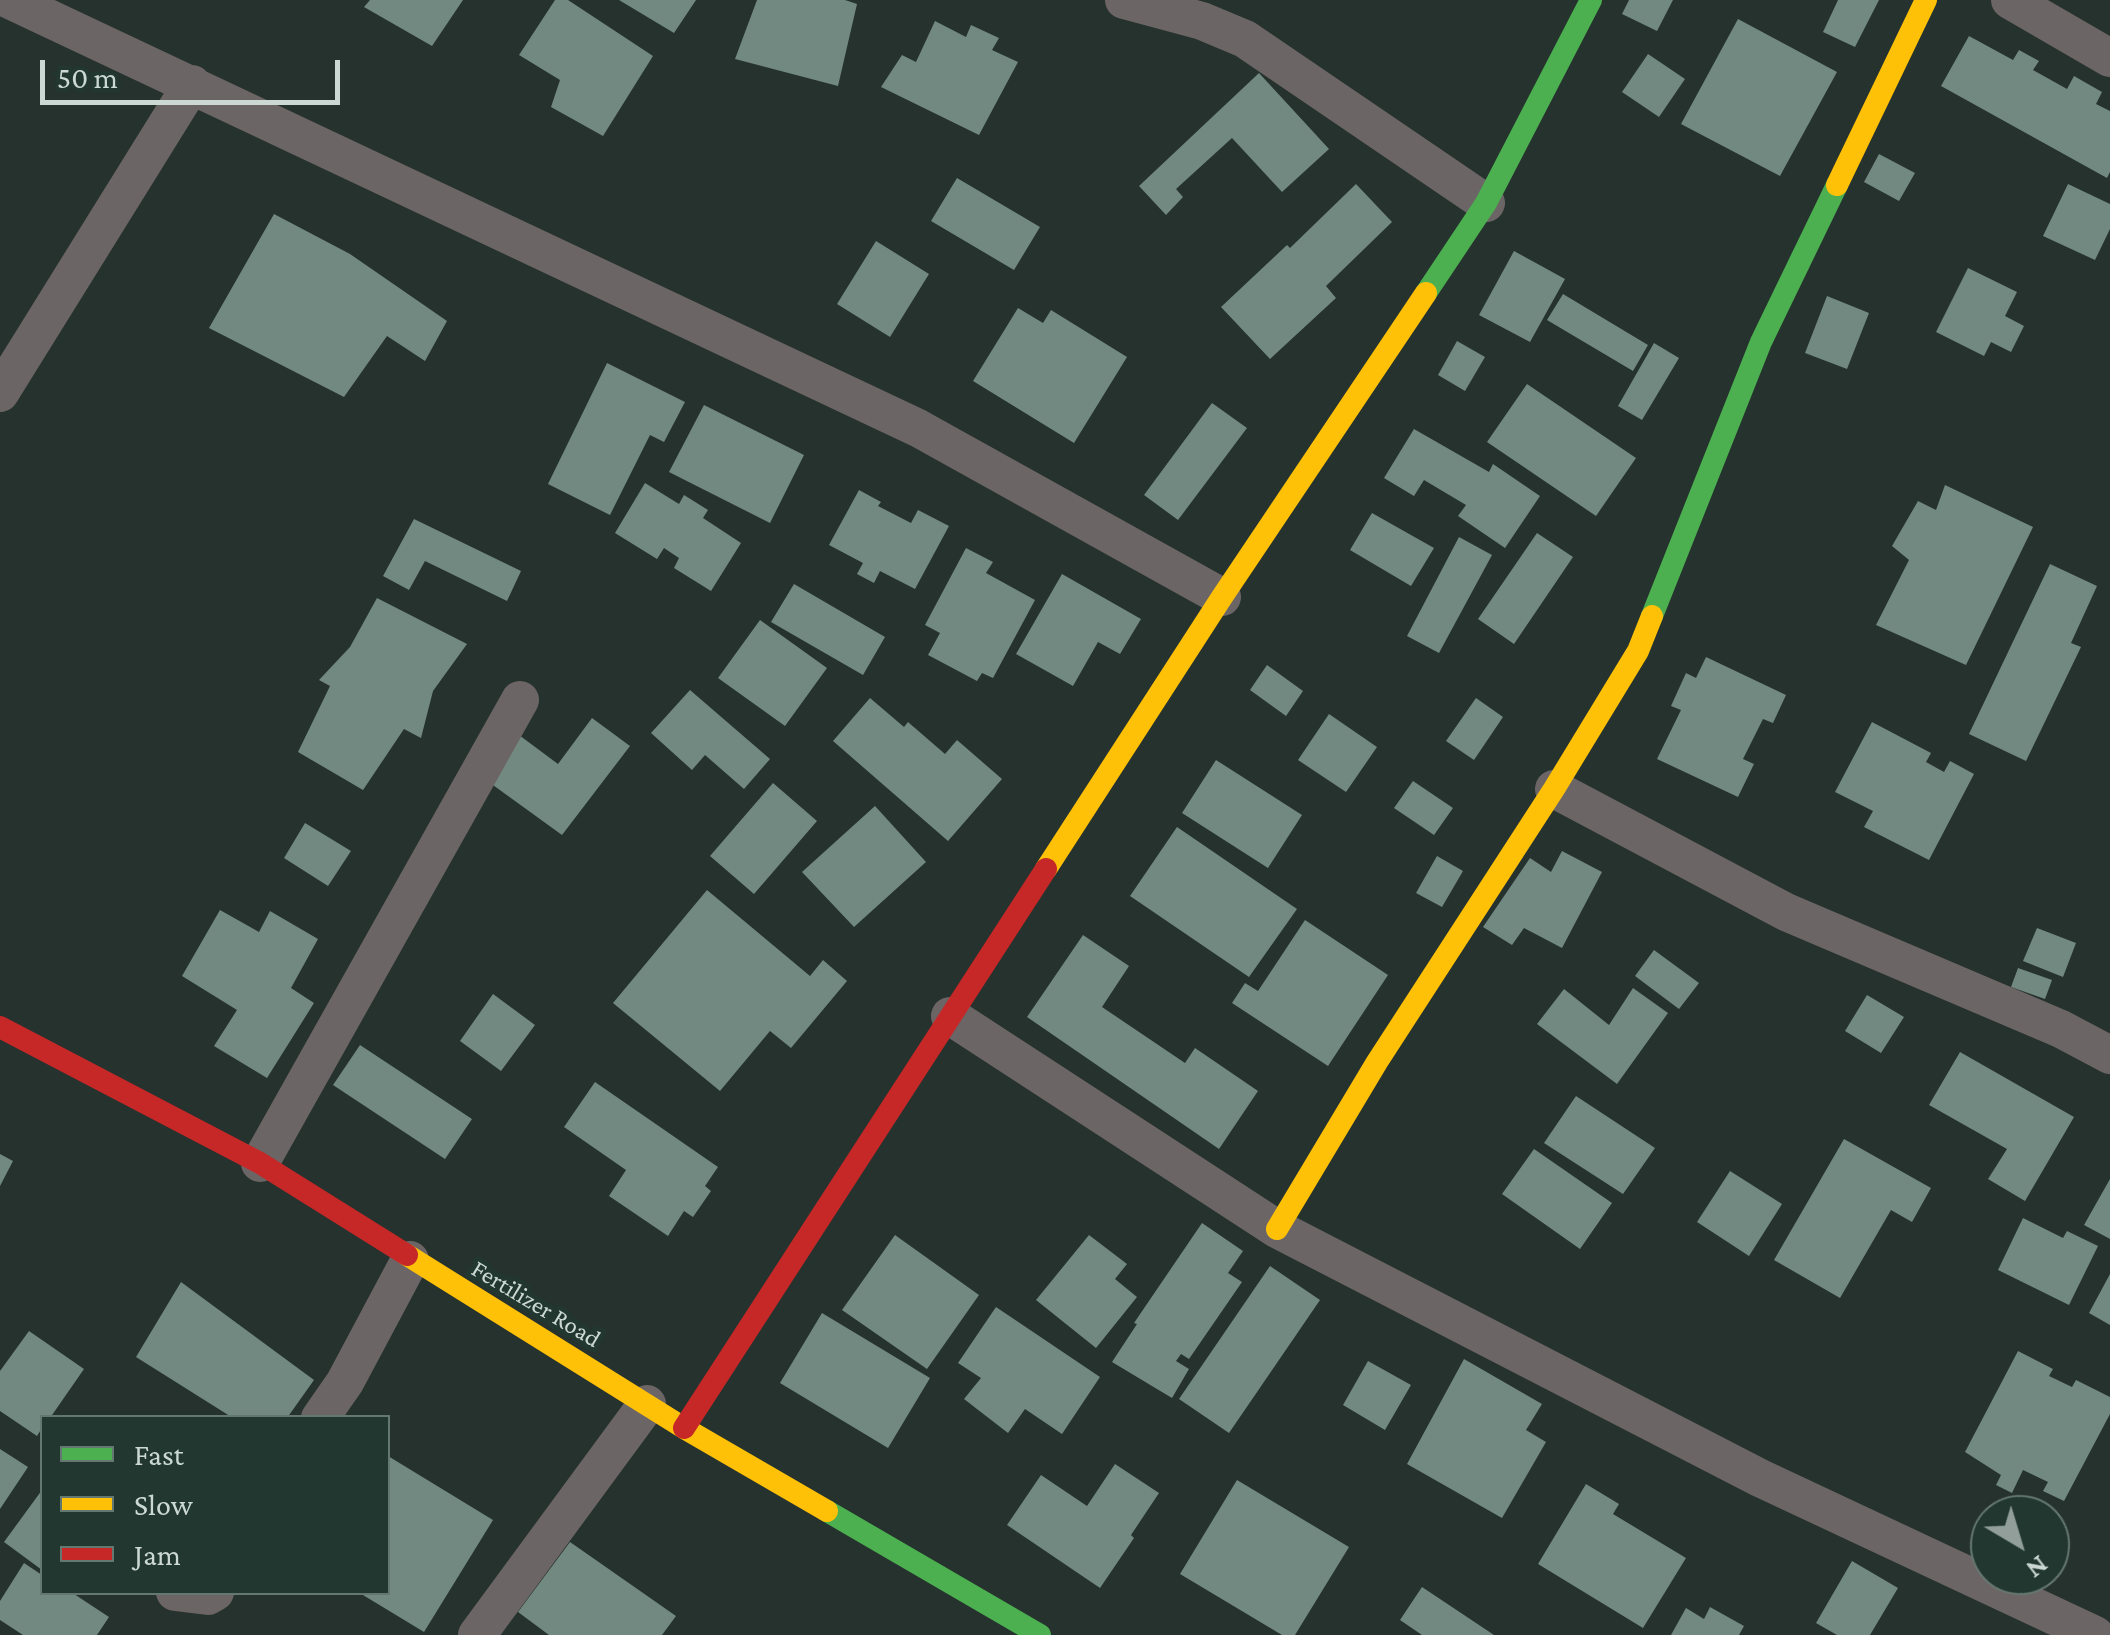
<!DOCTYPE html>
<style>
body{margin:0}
#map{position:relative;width:2110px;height:1635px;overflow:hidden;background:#26322e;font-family:"Crimson Pro",serif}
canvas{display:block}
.legend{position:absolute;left:40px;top:1415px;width:350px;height:180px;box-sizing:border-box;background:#21372f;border:2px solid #657771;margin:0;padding:12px 18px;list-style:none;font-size:30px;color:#cbd8d3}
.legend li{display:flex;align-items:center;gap:20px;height:50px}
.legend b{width:50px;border:2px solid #657771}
.north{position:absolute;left:1970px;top:1495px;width:100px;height:100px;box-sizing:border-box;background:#21372f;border:2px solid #657771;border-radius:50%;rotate:142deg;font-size:28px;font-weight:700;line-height:40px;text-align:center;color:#cbd8d3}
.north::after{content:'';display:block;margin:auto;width:35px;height:45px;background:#919e99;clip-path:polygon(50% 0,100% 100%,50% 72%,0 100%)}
.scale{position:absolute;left:40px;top:60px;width:300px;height:45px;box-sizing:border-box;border:5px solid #cbd8d3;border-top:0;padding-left:12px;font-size:30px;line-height:35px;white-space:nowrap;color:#cbd8d3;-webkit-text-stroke:8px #21372f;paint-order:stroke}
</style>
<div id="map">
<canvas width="2110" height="1635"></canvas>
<ul class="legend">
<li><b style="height:12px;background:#4caf50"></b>Fast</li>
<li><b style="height:12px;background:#ffc107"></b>Slow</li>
<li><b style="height:12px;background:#c62828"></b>Jam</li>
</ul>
<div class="north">N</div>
<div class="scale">50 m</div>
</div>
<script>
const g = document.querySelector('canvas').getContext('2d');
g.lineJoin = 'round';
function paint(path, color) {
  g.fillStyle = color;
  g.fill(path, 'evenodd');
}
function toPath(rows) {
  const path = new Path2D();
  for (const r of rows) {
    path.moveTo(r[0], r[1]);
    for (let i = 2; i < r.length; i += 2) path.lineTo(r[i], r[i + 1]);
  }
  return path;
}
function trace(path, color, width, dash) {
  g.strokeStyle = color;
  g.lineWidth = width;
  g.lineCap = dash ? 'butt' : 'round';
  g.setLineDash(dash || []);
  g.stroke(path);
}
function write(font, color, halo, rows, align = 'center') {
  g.font = font + ' "Crimson Pro",serif';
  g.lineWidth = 10;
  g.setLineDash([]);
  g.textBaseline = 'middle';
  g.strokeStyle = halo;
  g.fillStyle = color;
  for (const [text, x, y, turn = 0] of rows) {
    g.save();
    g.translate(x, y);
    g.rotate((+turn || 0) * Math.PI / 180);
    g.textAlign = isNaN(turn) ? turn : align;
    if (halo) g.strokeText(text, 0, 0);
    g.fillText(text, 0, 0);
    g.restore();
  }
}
const building = toPath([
 [370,0,463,0,432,46,364,7],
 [555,0,568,0,653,56,603,136,551,107,560,80,519,55],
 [619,0,696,0,674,33],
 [757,0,845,0,857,4,838,86,735,59],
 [1629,0,1673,0,1657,31,1622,14],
 [1838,0,1879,0,1855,47,1823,32],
 [1738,19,1837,72,1780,176,1681,124],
 [935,21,966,37,971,25,999,38,992,50,1018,62,979,135,881,87,902,55,916,62],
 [1969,36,2013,60,2019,50,2039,61,2033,70,2067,89,2074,76,2102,92,2096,104,2110,111,2110,172,2107,178,1941,86],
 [1648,54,1685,79,1659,117,1622,92],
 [1259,73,1329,149,1282,192,1232,138,1176,189,1183,197,1166,215,1139,186],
 [1879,154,1915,173,1899,201,1864,182],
 [957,178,1040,227,1014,270,931,221],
 [1356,184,1392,222,1326,286,1336,298,1270,359,1221,307,1287,245,1290,248],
 [2068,184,2110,204,2110,229,2095,260,2043,236],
 [274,214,350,254,447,321,425,361,387,336,344,397,209,328],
 [876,241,929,274,890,337,837,304],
 [1514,251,1565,279,1530,342,1479,315],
 [1968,268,2017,292,2005,316,2024,326,2011,352,1991,342,1984,356,1936,332],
 [1563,294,1648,345,1633,371,1547,320],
 [1827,296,1869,313,1847,369,1805,353],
 [1018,308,1043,323,1051,310,1127,357,1074,443,973,381],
 [1457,341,1485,357,1465,391,1438,375],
 [1654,343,1679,358,1642,420,1618,406],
 [607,363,685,402,664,442,650,435,610,515,548,484],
 [1527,384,1636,458,1596,516,1487,442],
 [1212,403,1247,428,1178,520,1144,495],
 [704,405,804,455,770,523,669,472],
 [1414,429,1489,472,1493,464,1540,496,1505,548,1458,516,1466,505,1424,480,1414,496,1384,478],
 [645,483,679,504,684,495,708,510,703,518,741,543,711,591,674,568,679,558,664,548,657,559,615,533],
 [1945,485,2033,527,1966,665,1876,625,1909,560,1892,546,1918,501,1936,510],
 [859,490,881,502,878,506,911,523,918,510,949,526,915,589,880,571,874,583,857,574,863,563,829,545],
 [1372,513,1434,548,1411,586,1350,550],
 [414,519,521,571,507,601,425,561,409,590,383,576],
 [1537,533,1573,557,1514,644,1478,619],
 [1459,537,1492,555,1439,653,1407,636],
 [966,548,993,562,986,573,1035,600,993,678,982,673,977,681,928,655,940,633,925,625],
 [2050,564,2097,586,2071,643,2081,647,2026,761,1969,734],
 [1062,574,1141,619,1120,654,1098,642,1073,686,1016,654],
 [794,584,885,637,863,675,771,622],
 [377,598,467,644,433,691,421,738,404,729,363,790,298,752,330,686,319,680,350,647],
 [760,620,827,668,785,726,718,678],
 [1706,657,1786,695,1773,723,1763,719,1743,759,1754,764,1738,797,1657,759,1681,710,1671,706,1686,673,1696,678],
 [1267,665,1303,691,1286,716,1250,690],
 [690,690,770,759,744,789,705,755,692,770,651,733],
 [870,698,904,727,908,722,945,754,957,740,1002,779,948,841,833,741],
 [1476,698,1503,717,1474,760,1446,741],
 [1329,714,1377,747,1346,792,1298,760],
 [592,718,630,746,562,835,486,780,519,735,558,764],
 [1872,722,1931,753,1926,762,1944,772,1950,761,1974,774,1929,860,1864,827,1873,811,1835,792],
 [1216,760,1302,815,1268,868,1182,813],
 [1413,781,1453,808,1434,835,1394,808],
 [773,783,817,821,754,894,710,856],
 [875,806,926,862,854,927,802,872],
 [305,823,351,851,328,886,284,858],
 [1177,827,1297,909,1249,977,1130,896],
 [1562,851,1602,872,1562,948,1524,928,1512,945,1483,927,1530,858,1551,872],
 [1437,856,1463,871,1442,907,1416,893],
 [707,890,810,976,823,960,847,981,791,1048,770,1031,720,1091,613,1003],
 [220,910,259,932,270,911,318,939,291,988,314,1003,267,1078,214,1046,237,1010,182,976],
 [1305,920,1388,975,1328,1066,1232,1003,1245,983,1258,991],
 [2037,928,2076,943,2063,977,2023,961],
 [1083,935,1129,966,1102,1007,1185,1063,1195,1048,1258,1091,1219,1149,1027,1017],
 [1654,950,1699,983,1679,1009,1635,976],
 [2018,968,2052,980,2045,999,2011,987],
 [1633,988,1668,1013,1617,1084,1537,1024,1564,989,1609,1025],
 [493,994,535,1025,501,1071,460,1041],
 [1867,995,1904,1017,1881,1053,1845,1031],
 [360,1045,472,1119,445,1159,333,1085],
 [1960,1052,2074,1117,2025,1201,1988,1179,2007,1149,1929,1105],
 [595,1082,718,1167,705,1186,711,1191,693,1217,684,1211,668,1236,609,1196,626,1170,564,1127],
 [1576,1096,1655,1148,1623,1194,1544,1143],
 [1844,1139,1931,1188,1912,1222,1891,1210,1840,1298,1774,1260],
 [1534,1149,1612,1203,1580,1249,1502,1194],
 [0,1154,13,1161,0,1186],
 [1730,1171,1782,1204,1749,1256,1697,1222],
 [2110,1179,2110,1239,2084,1225],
 [2023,1218,2063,1238,2067,1231,2098,1246,2069,1305,1998,1270],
 [1202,1223,1243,1251,1228,1273,1242,1282,1189,1359,1181,1354,1176,1361,1189,1369,1172,1398,1112,1362,1137,1324,1134,1323],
 [895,1235,979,1295,927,1369,842,1310],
 [1089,1235,1127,1264,1115,1279,1137,1297,1096,1348,1036,1300],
 [1270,1266,1320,1300,1229,1433,1179,1399],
 [2110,1274,2110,1325,2089,1313],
 [181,1282,314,1380,287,1418,233,1418,136,1357],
 [996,1307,1100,1377,1062,1434,1025,1409,1008,1433,964,1399,981,1378,958,1363],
 [822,1313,930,1378,888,1448,780,1383],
 [29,1331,84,1369,50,1418,42,1418,42,1428,37,1436,0,1411,0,1371],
 [2018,1351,2053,1369,2049,1376,2072,1387,2076,1380,2110,1397,2110,1414,2064,1501,2043,1491,2048,1482,2023,1470,2012,1493,1996,1485,2001,1475,1965,1452],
 [1464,1359,1542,1404,1526,1430,1546,1442,1502,1518,1407,1464],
 [1368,1361,1411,1385,1385,1430,1343,1405],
 [0,1449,28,1467,0,1509],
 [388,1456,493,1520,424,1632,358,1592,388,1592],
 [1115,1464,1159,1493,1131,1535,1134,1538,1100,1588,1007,1525,1041,1475,1087,1506],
 [1237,1480,1349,1547,1295,1635,1282,1635,1180,1574],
 [1586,1484,1619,1504,1613,1514,1686,1558,1643,1628,1538,1564],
 [42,1490,42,1570,4,1542],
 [570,1542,676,1616,662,1635,549,1635,518,1612],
 [1852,1561,1898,1588,1870,1635,1837,1635,1816,1623],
 [24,1563,42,1575,42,1592,71,1592,109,1617,97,1635,23,1635,0,1620,0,1601],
 [1422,1587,1494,1635,1422,1635,1400,1620],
 [1710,1607,1744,1626,1739,1635,1671,1635,1686,1608,1704,1619]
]);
const street = toPath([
 [10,0,918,428,1222,597],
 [1124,0,1202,21,1245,39,1486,203],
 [2010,0,2110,58],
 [0,393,192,84],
 [1554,789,1786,912,2061,1029,2110,1055],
 [950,1016,1277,1229,1760,1478,2095,1635],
 [260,1163,520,700],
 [320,1418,345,1382,410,1260],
 [175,1592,208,1596,215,1592],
 [477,1635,647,1404]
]);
const fast = toPath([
 [1426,293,1486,203,1591,0],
 [1652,616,1761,342,1837,185],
 [827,1511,1040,1635]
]);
const slow = toPath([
 [1837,185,1926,0],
 [1046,869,1222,597,1426,293],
 [1277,1229,1377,1062,1554,789,1638,651,1652,616],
 [407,1255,684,1428,827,1511]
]);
const jam = toPath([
 [0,1027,260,1163,407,1255],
 [684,1428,1046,869]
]);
const streetNames = [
 ["Fertilizer Road",536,1304,31]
];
paint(building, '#728981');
trace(street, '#6c6565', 38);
trace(fast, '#4caf50', 22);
trace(slow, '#ffc107', 22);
trace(jam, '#c62828', 22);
write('25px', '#cbd8d3', '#21372f', streetNames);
</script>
